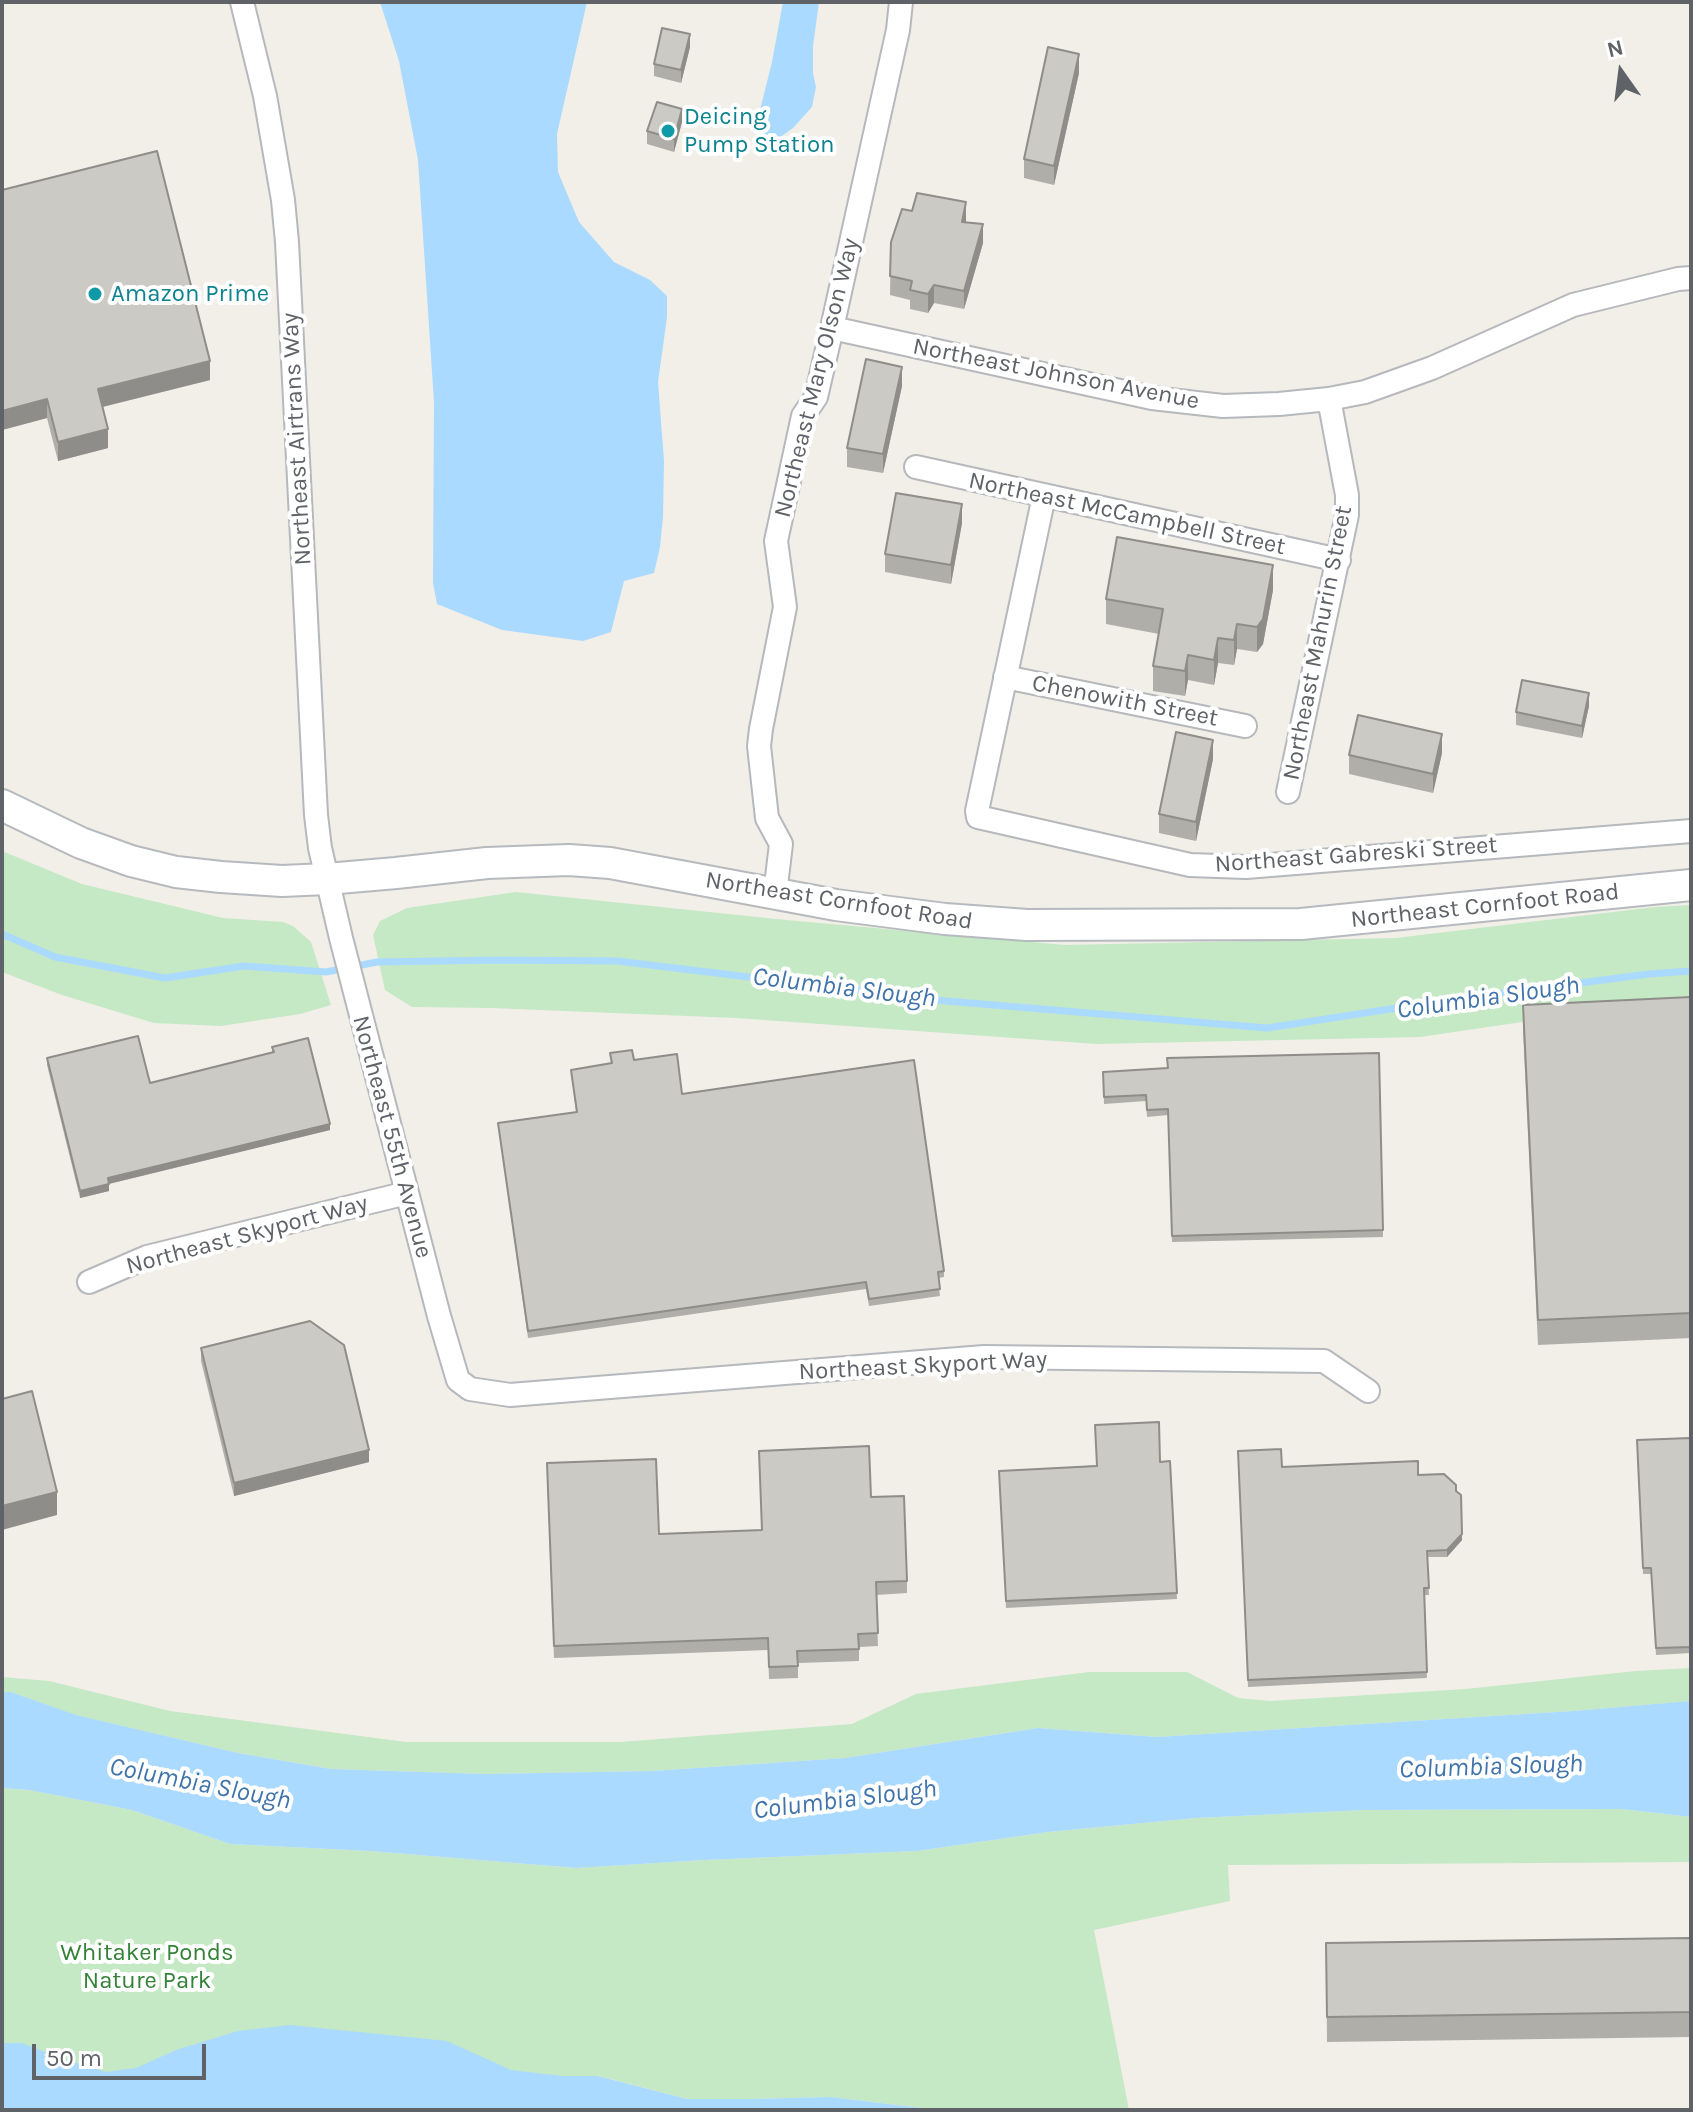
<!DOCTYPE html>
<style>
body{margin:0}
#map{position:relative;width:1693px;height:2112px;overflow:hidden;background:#f1efe8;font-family:Karla,sans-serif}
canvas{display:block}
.frame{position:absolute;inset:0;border:4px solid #5f6368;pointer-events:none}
.north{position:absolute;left:1581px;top:32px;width:80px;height:80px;-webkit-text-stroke:6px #fff;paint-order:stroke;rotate:346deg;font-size:22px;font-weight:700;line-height:32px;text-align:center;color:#5f6368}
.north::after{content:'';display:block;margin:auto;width:28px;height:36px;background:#5f6368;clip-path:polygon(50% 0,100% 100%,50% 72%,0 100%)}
.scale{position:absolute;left:32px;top:2044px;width:174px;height:36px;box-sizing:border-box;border:4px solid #5f6368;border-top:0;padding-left:10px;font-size:24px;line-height:28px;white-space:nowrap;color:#5f6368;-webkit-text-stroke:6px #fff;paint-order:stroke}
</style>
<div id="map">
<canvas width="1693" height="2112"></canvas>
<div class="frame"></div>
<div class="north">N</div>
<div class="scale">50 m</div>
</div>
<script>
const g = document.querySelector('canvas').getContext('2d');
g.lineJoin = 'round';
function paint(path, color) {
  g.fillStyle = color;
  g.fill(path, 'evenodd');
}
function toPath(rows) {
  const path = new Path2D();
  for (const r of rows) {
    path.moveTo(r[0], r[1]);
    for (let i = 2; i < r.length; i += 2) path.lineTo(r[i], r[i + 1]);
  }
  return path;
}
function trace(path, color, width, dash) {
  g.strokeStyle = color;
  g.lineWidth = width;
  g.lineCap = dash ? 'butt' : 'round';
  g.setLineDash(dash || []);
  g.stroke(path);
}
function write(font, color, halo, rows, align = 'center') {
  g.font = font + ' Karla,sans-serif';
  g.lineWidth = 8;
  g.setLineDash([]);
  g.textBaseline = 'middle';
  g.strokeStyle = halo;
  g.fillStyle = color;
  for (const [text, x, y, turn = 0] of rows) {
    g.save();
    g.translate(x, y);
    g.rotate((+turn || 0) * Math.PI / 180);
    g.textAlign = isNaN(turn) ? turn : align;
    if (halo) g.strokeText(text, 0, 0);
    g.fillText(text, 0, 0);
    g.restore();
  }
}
const green = toPath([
 [2,851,82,884,223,918,283,922,293,926,311,942,331,1005,300,1014,221,1026,154,1023,62,995,2,972],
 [516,892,786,920,1065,945,1396,938,1655,907,1691,905,1691,1006,1624,1007,1420,1037,1097,1044,737,1018,491,1008,412,1007,385,990,373,935,380,921,407,908],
 [1691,1668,1691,1701,1682,1702,1573,1711,1157,1737,1038,1728,845,1758,652,1771,484,1774,331,1769,238,1753,75,1715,11,1692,2,1692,2,1677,49,1681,170,1711,406,1742,621,1742,852,1724,916,1694,1089,1672,1187,1672,1238,1698,1270,1701,1466,1689,1636,1671],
 [2,1788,29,1790,132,1810,230,1844,370,1851,575,1868,704,1860,917,1851,1048,1832,1196,1818,1365,1810,1622,1809,1691,1817,1691,1862,1228,1865,1230,1901,1094,1930,1129,2110,938,2110,831,2097,752,2099,687,2099,599,2076,2,2110]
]);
const water = toPath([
 [380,2,587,2,557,134,558,172,579,222,614,262,650,280,667,296,667,317,658,382,664,461,663,517,660,547,654,573,624,581,611,632,583,641,502,630,437,604,433,583,434,402,418,160,399,61],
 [783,2,819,2,813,46,813,73,816,87,812,107,793,128,779,138,762,134,756,126,772,62],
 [2,1692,11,1692,76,1715,238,1753,331,1769,484,1774,652,1771,845,1758,1038,1728,1157,1737,1573,1711,1691,1701,1691,1817,1622,1809,1365,1810,1196,1818,1048,1832,917,1851,704,1860,576,1868,370,1851,230,1844,132,1810,29,1790,2,1788],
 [290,2025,447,2041,511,2070,562,2076,598,2076,687,2099,752,2099,831,2097,938,2110,2,2110,2,2043,22,2043,60,2058,106,2072,136,2068,176,2050,238,2031]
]);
const stream = toPath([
 [2,934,55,957,165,978,244,966,326,972,377,962,497,960,617,961,946,1001,1267,1028,1449,1000,1649,974,1691,971]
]);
const street = toPath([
 [242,2,265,96,283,200,287,242,316,815,320,848,341,938,439,1316,458,1380,470,1389,510,1395,984,1357,1324,1361,1368,1391],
 [832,328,1152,398,1223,406,1279,404,1329,399,1365,392,1432,368,1573,305,1678,279,1691,278],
 [916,467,1339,560],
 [1044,496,977,811,978,817,1190,865,1246,867,1691,831],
 [1005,677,1245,726],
 [1288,792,1347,515,1347,495,1329,399],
 [775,894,781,844,767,818,759,746,761,729,785,607,776,541,803,416,816,397,832,328,898,30,901,2],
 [89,1282,147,1257,407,1193]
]);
const secondary = toPath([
 [2,805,81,843,131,861,176,872,221,877,282,881,327,879,396,873,487,863,569,860,610,863,836,905,945,919,1027,925,1301,924,1691,885]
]);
const wall = toPath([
 [690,47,681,83,654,76,654,64],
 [1079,73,1054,185,1024,178,1024,159],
 [682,122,674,152,647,144,647,131],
 [2,190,210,380,102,407,108,448,58,461,47,418,2,430],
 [966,222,983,243,964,309,934,303,928,313,910,309,910,300,890,295,891,242],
 [902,386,883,473,847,467,847,448],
 [962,523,951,584,885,572,885,554],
 [1273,590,1263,644,1257,652,1237,649,1234,665,1218,663,1214,685,1188,680,1185,696,1153,691,1153,666,1159,634,1106,624,1106,599],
 [1589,706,1582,738,1516,725,1516,712],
 [1442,753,1433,793,1349,774,1349,755],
 [1213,759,1196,841,1159,833,1159,814],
 [1691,997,1691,1338,1538,1345,1523,1030,1523,1005],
 [272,1047,330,1130,109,1184,109,1191,80,1198,47,1065,47,1058,150,1083,272,1053],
 [610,1053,634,1060,682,1094,944,1271,944,1277,938,1278,940,1296,869,1306,866,1289,528,1338,498,1123,576,1112,571,1070,611,1064],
 [1379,1053,1383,1237,1172,1242,1168,1115,1147,1117,1146,1101,1104,1104,1103,1072],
 [201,1348,369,1462,234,1496,201,1361],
 [1691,1438,1691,1653,1656,1655,1651,1574,1643,1574,1637,1440],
 [1238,1451,1282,1467,1462,1540,1447,1557,1427,1557,1429,1595,1424,1595,1427,1678,1248,1687],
 [1170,1461,1177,1599,1006,1608,999,1471],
 [547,1476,659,1534,761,1530,871,1497,907,1581,907,1593,876,1595,878,1646,859,1647,859,1661,798,1663,798,1678,769,1679,768,1650,554,1658],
 [1691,1938,1691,2037,1327,2042,1326,1943]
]);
const shadedWall = toPath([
 [690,34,690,47,681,83,681,70],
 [1079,54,1079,73,1054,185,1054,166],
 [682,109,682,122,674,152,674,139],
 [966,202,966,221,962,241,962,222],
 [983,224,983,243,964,309,964,291],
 [934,285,934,303,928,313,928,294],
 [210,361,210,380,98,408,98,389],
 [902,367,902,386,883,473,883,454],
 [47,399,47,418,2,430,2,411],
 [108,429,108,448,58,461,58,442],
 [962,504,962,523,951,584,951,565],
 [1273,565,1273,590,1263,644,1257,652,1257,627],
 [1237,624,1237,649,1234,665,1234,640],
 [1218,638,1218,663,1214,685,1214,660],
 [1188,655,1188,680,1185,696,1185,671],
 [1589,693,1589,706,1582,738,1582,726],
 [1442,734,1442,753,1433,793,1433,774],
 [1213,740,1213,759,1196,841,1196,822],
 [330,1124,330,1130,108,1184,108,1178],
 [109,1184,109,1191,80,1198,80,1191],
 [369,1450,369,1462,234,1496,234,1483],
 [57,1492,57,1515,2,1530,2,1506],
 [1462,1534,1462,1540,1447,1557,1447,1550]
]);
const building = toPath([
 [662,28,690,34,681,70,654,64,662,28],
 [1048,47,1079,54,1054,166,1024,159,1048,47],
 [657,102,682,109,674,139,647,131,657,102],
 [157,151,210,361,98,389,108,429,58,442,47,399,2,411,2,190,157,151],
 [917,193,966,202,962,222,983,224,964,291,934,285,928,294,910,290,912,281,890,276,891,242,902,209,912,211,917,193],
 [866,359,902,367,883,454,847,448,866,359],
 [896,493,962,504,951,565,885,554,896,493],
 [1117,537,1273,565,1263,619,1257,627,1237,624,1234,640,1218,638,1214,660,1188,655,1185,671,1153,666,1163,609,1106,599,1117,537],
 [1522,680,1589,693,1582,726,1516,712,1522,680],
 [1358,715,1442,734,1433,774,1349,755,1358,715],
 [1176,732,1213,740,1196,822,1159,814,1176,732],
 [1691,997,1691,1313,1538,1320,1523,1005,1691,997],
 [138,1036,150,1083,274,1052,272,1047,308,1038,330,1124,108,1178,109,1184,80,1191,47,1058,138,1036],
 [632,1050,634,1060,677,1054,682,1094,914,1060,944,1271,938,1272,940,1289,869,1299,866,1282,528,1331,498,1123,577,1112,571,1070,612,1063,610,1053,632,1050],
 [1379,1053,1383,1230,1172,1236,1168,1109,1147,1110,1146,1095,1104,1097,1103,1072,1168,1068,1167,1058,1379,1053],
 [310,1321,344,1345,369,1450,234,1483,201,1348,310,1321],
 [32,1391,57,1492,2,1506,2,1399,32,1391],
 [1159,1422,1160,1462,1170,1461,1177,1593,1006,1601,999,1471,1097,1466,1095,1425,1159,1422],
 [1691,1438,1691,1647,1656,1648,1651,1568,1643,1568,1637,1440,1691,1438],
 [869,1446,871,1497,904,1496,907,1581,876,1582,878,1633,858,1634,859,1649,797,1651,798,1666,769,1667,768,1638,554,1646,547,1463,656,1459,659,1534,762,1530,759,1451,869,1446],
 [1281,1449,1282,1467,1418,1461,1418,1475,1444,1474,1456,1485,1456,1491,1461,1495,1462,1534,1447,1550,1427,1551,1429,1588,1424,1588,1427,1672,1248,1680,1238,1451,1281,1449],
 [1691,1938,1691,2012,1327,2017,1326,1943,1691,1938]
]);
const markers = [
 [668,131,8,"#0f9aa8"],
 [95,294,8,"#0f9aa8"]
];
const cultureNames = [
 ["Deicing",684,117],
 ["Pump Station",684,145],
 ["Amazon Prime",111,294]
];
const streetNames = [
 ["Northeast Johnson Avenue",1056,374,11],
 ["Northeast Mary Olson Way",817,378,-76],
 ["Northeast Airtrans Way",297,439,-93],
 ["Northeast McCampbell Street",1127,514,12],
 ["Northeast Mahurin Street",1318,643,-79],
 ["Chenowith Street",1125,701,11],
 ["Northeast Gabreski Street",1356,855,-4],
 ["Northeast Cornfoot Road",839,901,9],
 ["Northeast Cornfoot Road",1485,906,-6],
 ["Northeast 55th Avenue",392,1137,75],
 ["Northeast Skyport Way",247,1235,-15],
 ["Northeast Skyport Way",923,1366,-3]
];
const parkNames = [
 ["Whitaker Ponds",147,1953],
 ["Nature Park",147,1981]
];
const waterNames = [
 ["Columbia Slough",844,988,7],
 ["Columbia Slough",1488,998,-8],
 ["Columbia Slough",1491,1767,-2],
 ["Columbia Slough",200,1784,11],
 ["Columbia Slough",845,1800,-7]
];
paint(green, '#c5e8c5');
paint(water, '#aadaff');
trace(stream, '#aadaff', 7);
trace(street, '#b5b8bc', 26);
trace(secondary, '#b6babf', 34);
trace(street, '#fff', 22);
trace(secondary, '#fff', 30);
paint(wall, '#afaea9');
paint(shadedWall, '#8f8d8a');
paint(building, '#cccac5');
trace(building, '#8f8d8a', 2);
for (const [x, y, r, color] of markers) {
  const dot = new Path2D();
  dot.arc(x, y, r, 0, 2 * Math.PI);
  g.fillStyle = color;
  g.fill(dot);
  trace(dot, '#fff', 3);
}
write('24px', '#0d838f', '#fff', cultureNames, 'left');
write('24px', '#5f6368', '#fff', streetNames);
write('24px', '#348238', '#fff', parkNames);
write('italic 26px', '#4174aa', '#fff', waterNames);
</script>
